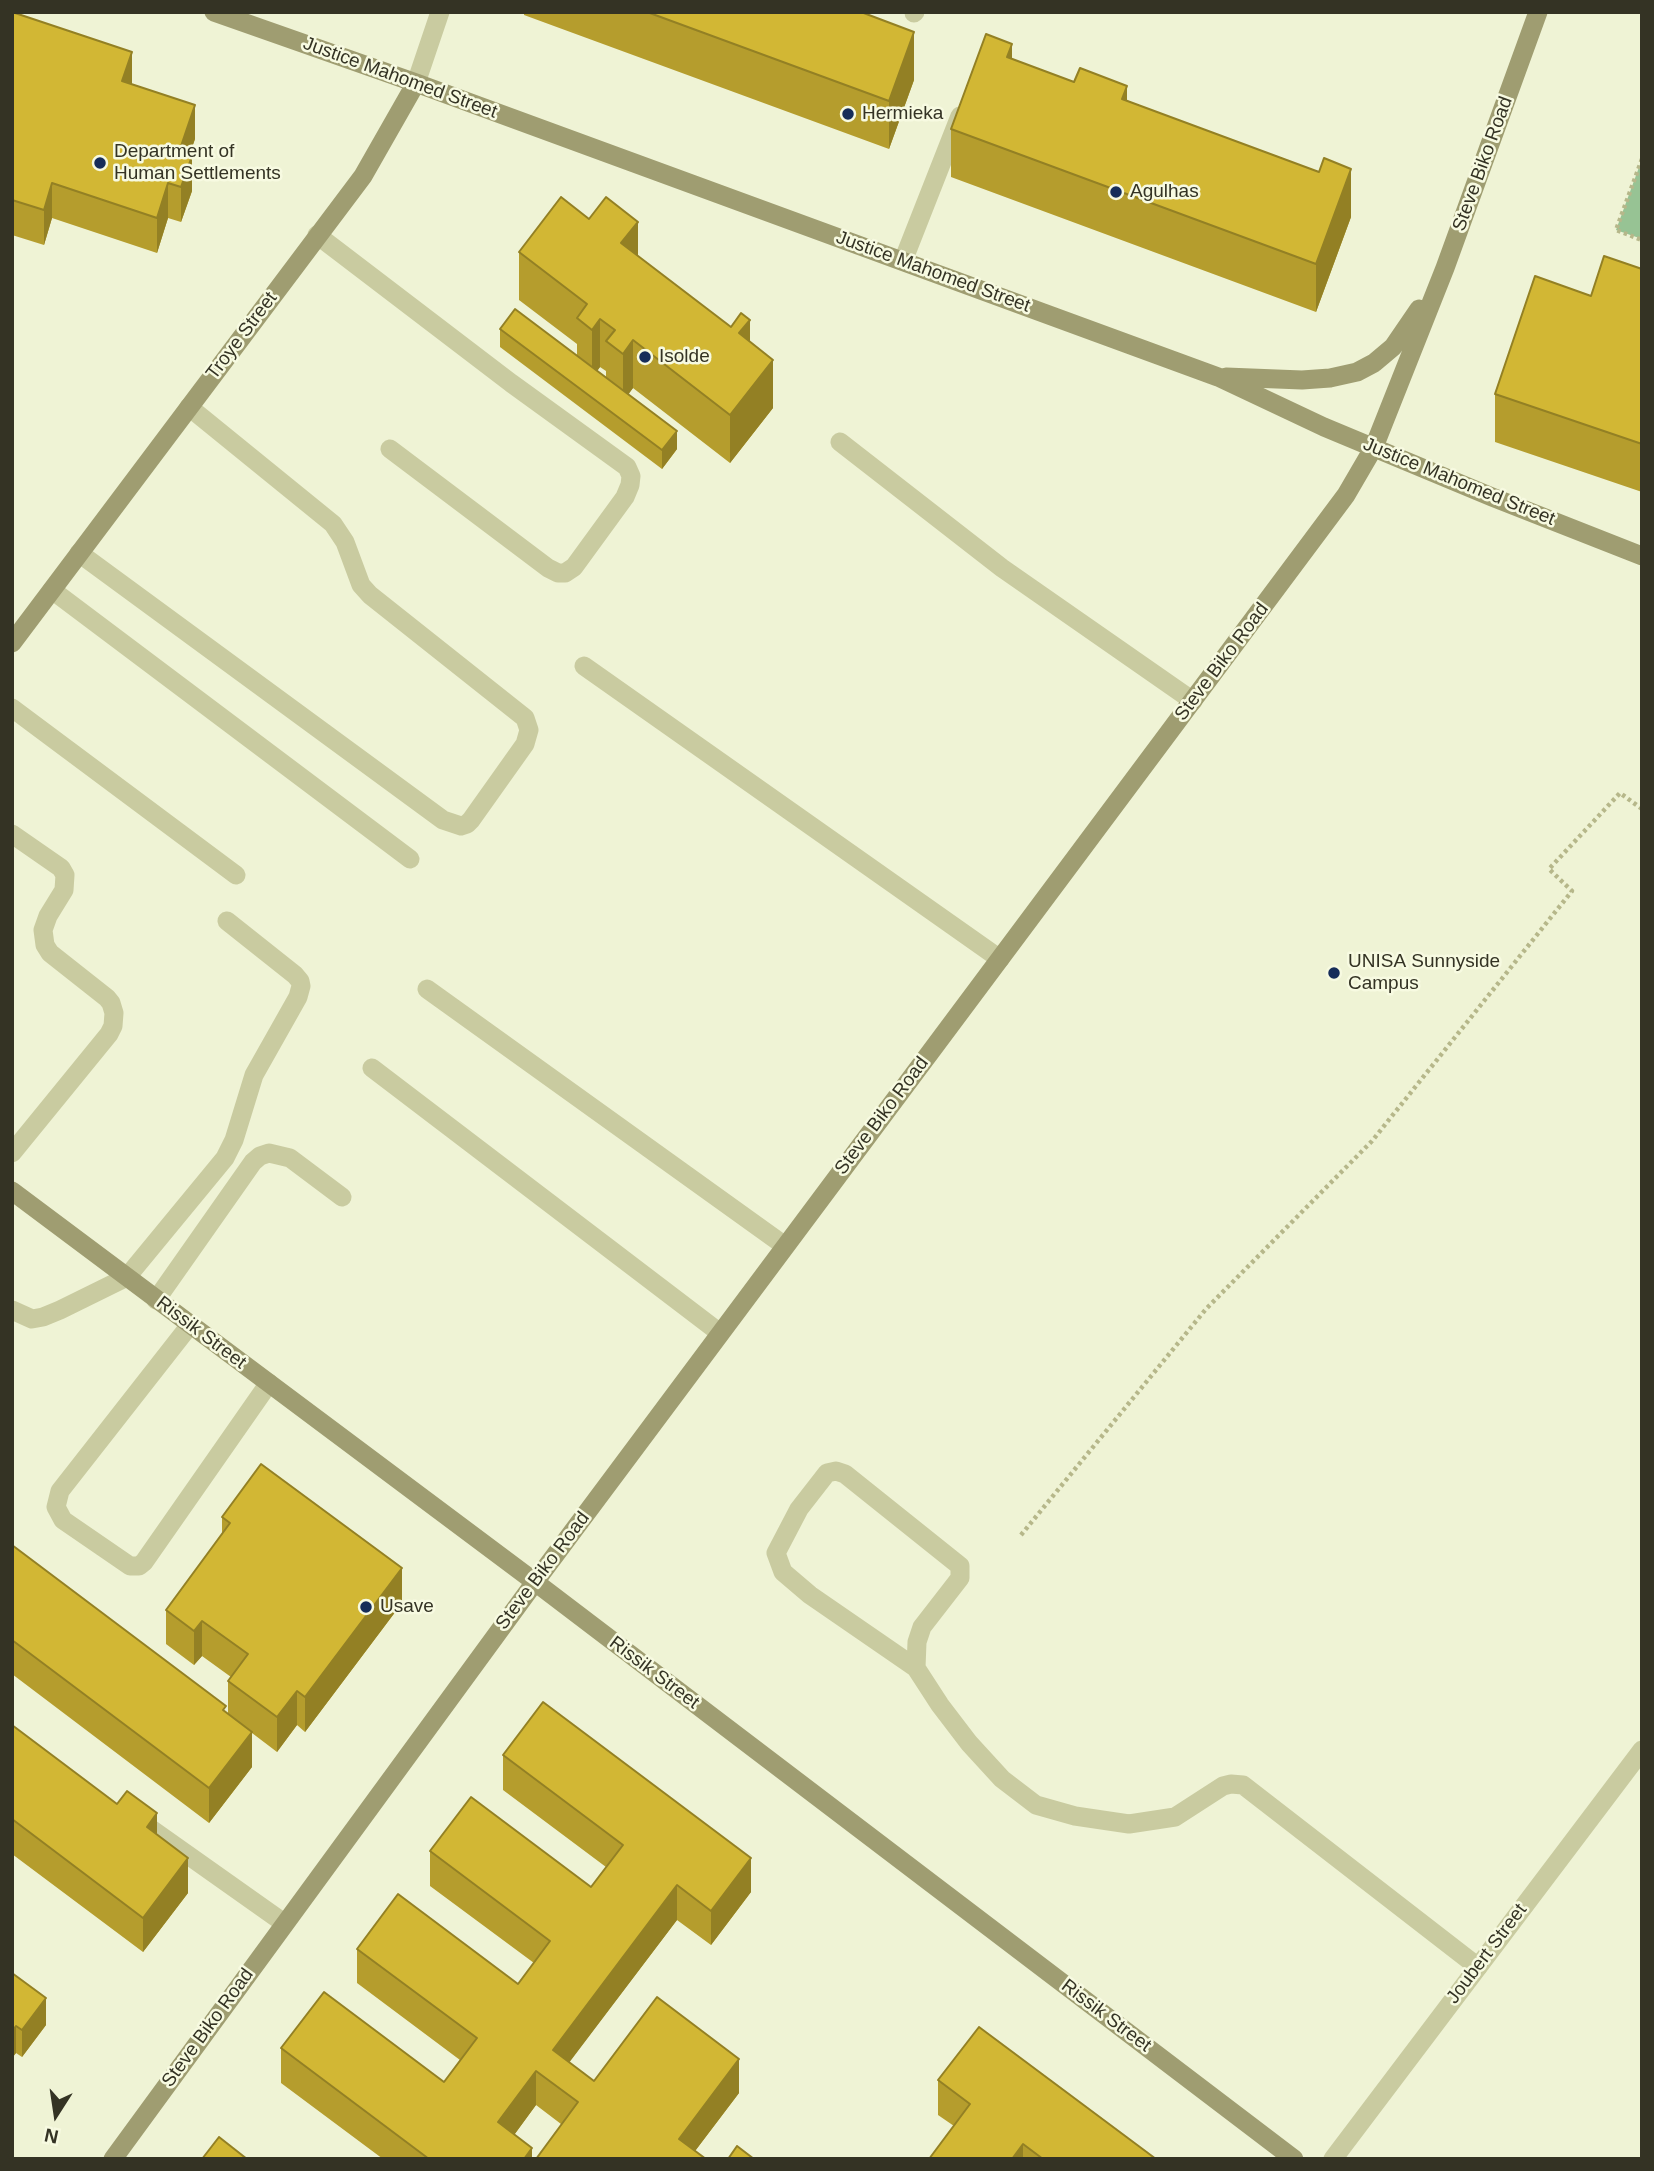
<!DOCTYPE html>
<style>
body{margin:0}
#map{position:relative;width:1654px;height:2171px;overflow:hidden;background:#eff3d5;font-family:Arial,sans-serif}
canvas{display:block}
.frame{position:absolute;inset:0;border:14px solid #343324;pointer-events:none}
.north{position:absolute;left:21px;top:2080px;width:70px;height:70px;-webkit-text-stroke:5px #f7fae1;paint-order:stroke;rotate:192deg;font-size:19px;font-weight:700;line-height:28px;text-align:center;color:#343324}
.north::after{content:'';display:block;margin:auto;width:24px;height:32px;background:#343324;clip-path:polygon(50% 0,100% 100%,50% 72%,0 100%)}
</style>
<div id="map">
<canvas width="1654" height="2171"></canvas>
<div class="frame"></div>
<div class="north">N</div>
</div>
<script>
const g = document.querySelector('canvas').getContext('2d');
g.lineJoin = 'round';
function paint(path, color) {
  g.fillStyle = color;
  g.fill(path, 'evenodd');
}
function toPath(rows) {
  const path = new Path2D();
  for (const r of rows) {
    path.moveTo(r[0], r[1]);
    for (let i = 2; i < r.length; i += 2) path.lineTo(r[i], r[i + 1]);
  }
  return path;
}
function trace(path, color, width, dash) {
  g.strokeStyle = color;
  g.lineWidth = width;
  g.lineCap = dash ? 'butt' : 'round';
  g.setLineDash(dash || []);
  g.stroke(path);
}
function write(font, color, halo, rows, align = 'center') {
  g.font = font + ' Arial,sans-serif';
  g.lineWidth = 5;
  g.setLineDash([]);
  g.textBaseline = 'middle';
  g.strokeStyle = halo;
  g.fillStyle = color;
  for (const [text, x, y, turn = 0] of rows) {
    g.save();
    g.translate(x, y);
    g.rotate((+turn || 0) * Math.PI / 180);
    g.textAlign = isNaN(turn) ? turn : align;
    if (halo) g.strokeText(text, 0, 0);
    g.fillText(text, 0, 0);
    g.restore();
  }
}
const green = toPath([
 [1642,159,1642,239,1616,230]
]);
const path = toPath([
 [1642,159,1616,230,1642,240],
 [1021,1535,1206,1309,1372,1141,1572,891,1549,869,1620,793,1642,809]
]);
const service = toPath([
 [903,261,960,116],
 [12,1310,32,1319,43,1317,60,1310,127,1277],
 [190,1325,60,1491,56,1507,63,1520,130,1566,139,1566,144,1562,269,1383],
 [916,1668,917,1642,922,1627,960,1578,960,1566,845,1474,836,1471,827,1473,799,1509,776,1553,783,1572,810,1595,916,1668,940,1705,969,1743,1002,1779,1036,1805,1075,1816,1129,1824,1175,1817,1223,1786,1231,1784,1243,1785,1478,1967]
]);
const minor = toPath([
 [914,13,915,12],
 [416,83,440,12],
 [317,235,511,383,627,467,631,476,630,485,625,497,574,567,565,573,558,573,548,568,390,449],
 [840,442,1002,568,1193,701],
 [79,553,443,820,461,826,467,824,471,820,525,744,529,730,525,718,370,595,361,585,345,542,333,524,189,407],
 [52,590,410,859],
 [584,666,1000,959],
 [12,708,236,875],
 [12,834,61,868,65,875,64,890,48,916,43,930,45,945,50,953,107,998,111,1003,114,1013,113,1026,109,1034,12,1153],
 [427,989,785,1246],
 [372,1068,720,1333],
 [127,1277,225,1158,234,1140,254,1075,298,997,301,986,300,981,295,975,227,921],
 [156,1300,253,1162,260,1156,269,1153,290,1158,342,1197],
 [137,1819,284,1923],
 [1333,2159,1642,1750]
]);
const secondary = toPath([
 [214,12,416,83,1218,377,1324,427,1492,497,1642,556],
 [1226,377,1302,380,1330,378,1357,372,1374,363,1393,347,1419,309],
 [12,643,363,176,416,83],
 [12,1191,535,1582,1294,2159],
 [113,2159,535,1582,1346,495,1374,447,1445,268,1538,12]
]);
const wall = toPath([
 [12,12,132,84,195,139,189,155,192,191,181,222,168,218,157,253,52,218,44,245,12,235],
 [524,12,861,12,914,80,889,149,524,15],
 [1012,59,1127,101,1351,217,1316,312,951,177,951,129],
 [519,252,638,256,750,342,773,408,730,463,633,388,628,394,677,449,662,469,500,347,500,329,577,355,577,344,519,300],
 [600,367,606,371,606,377,597,371],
 [1642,269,1642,492,1495,442,1495,394,1591,296],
 [222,1517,402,1603,305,1732,297,1725,277,1752,252,1733,252,1767,209,1823,12,1674,12,1545,228,1714,228,1681,231,1677,202,1656,194,1665,166,1644,166,1610,222,1534],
 [12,1725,157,1835,188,1893,143,1952,12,1854],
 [503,1755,751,1892,711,1945,677,1920,569,2062,594,2081,739,2093,695,2151,561,2124,536,2105,514,2135,532,2159,383,2159,281,2083,281,2048,444,2082,460,2060,357,1983,357,1949,518,1984,534,1963,430,1886,430,1851,591,1887,606,1867,503,1790],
 [12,1973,46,2025,22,2057,16,2053,12,2058],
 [938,2080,1156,2159,929,2159,954,2126,938,2115]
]);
const shadedWall = toPath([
 [914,32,914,80,889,149,889,101],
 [1012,44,1012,91,1007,57],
 [132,52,132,86,122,81],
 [1127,86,1127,134,1122,99],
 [195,105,195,139,179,186,179,152],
 [192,156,192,191,181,222,181,187],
 [1351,169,1351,217,1316,312,1316,264],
 [52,183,52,218,44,245,44,210],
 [168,183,168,218,157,253,157,218],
 [638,222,638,270,621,243],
 [600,319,600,367,592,378,592,330],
 [750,320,750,368,739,333],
 [633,340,633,388,623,402,623,354],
 [773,360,773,408,730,463,730,415],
 [677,431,677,449,662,469,662,450],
 [402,1568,402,1603,305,1732,305,1697],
 [202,1621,202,1656,194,1665,194,1631],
 [297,1691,297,1725,277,1752,277,1717],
 [252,1732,252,1767,209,1823,209,1788],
 [157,1813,157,1848,147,1827],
 [188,1858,188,1893,143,1952,143,1918],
 [751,1858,751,1892,711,1945,711,1911],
 [677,1885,677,1920,553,2084,553,2050],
 [46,1998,46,2025,22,2057,22,2030],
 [16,2026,16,2053,12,2058,12,2031],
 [739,2059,739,2093,689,2159,679,2139],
 [536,2071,536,2105,498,2157,498,2122],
 [1023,2144,1023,2159,1012,2159],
 [532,2148,532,2159,524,2159]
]);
const building = toPath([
 [12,12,132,52,122,81,195,105,179,152,192,156,181,187,168,183,157,218,52,183,44,210,12,200,12,12],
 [647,12,861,12,914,32,889,101,647,12],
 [986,34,1012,44,1007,57,1074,82,1080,68,1127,86,1122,99,1319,172,1324,158,1351,169,1316,264,951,129,986,34],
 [561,197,589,219,606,197,638,222,621,243,731,327,741,313,750,320,739,333,773,360,730,415,633,340,623,354,606,341,615,330,600,319,592,330,577,318,587,304,519,252,561,197],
 [1604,256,1642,269,1642,444,1495,394,1535,276,1591,296,1604,256],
 [515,309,677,431,662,450,500,329,515,309],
 [261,1464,402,1568,305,1697,297,1691,277,1717,228,1681,248,1654,202,1621,194,1631,166,1610,230,1523,222,1517,261,1464],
 [12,1545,226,1706,223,1710,252,1732,209,1788,12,1640,12,1545],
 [543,1702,751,1858,711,1911,677,1885,553,2050,594,2081,657,1997,739,2059,679,2139,706,2159,536,2159,578,2102,536,2071,498,2122,532,2148,524,2159,429,2159,281,2048,324,1992,444,2082,477,2038,357,1949,398,1894,518,1984,550,1941,430,1851,471,1797,591,1887,623,1845,503,1755,543,1702],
 [12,1725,117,1804,127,1791,157,1813,147,1827,188,1858,143,1918,12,1819,12,1725],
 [12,1973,46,1998,22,2030,16,2026,12,2031,12,1973],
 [979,2027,1156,2159,1043,2159,1023,2144,1012,2159,929,2159,970,2104,938,2080,979,2027],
 [219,2137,247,2159,202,2159,219,2137],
 [737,2146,754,2159,728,2159,737,2146]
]);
const markers = [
 [848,114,7,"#162d59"],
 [100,163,7,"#162d59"],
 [1116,192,7,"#162d59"],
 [645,357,7,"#162d59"],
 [1334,973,7,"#162d59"],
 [366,1607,7,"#162d59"]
];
const streetNames = [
 ["Justice Mahomed Street",400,78,20],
 ["Steve Biko Road",1483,164,-70],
 ["Justice Mahomed Street",933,272,20],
 ["Troye Street",242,336,-53],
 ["Justice Mahomed Street",1459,482,22],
 ["Steve Biko Road",1222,662,-53],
 ["Steve Biko Road",882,1116,-53],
 ["Rissik Street",201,1333,37],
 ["Steve Biko Road",543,1571,-53],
 ["Rissik Street",654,1673,37],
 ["Joubert Street",1487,1954,-53],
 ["Rissik Street",1106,2016,37],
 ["Steve Biko Road",208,2028,-54]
];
const poiNames = [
 ["Hermieka",862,114],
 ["Department of",114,152],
 ["Human Settlements",114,174],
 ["Agulhas",1130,192],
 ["Isolde",659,357],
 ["UNISA Sunnyside",1348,962],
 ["Campus",1348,984],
 ["Usave",380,1607]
];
paint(green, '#97c394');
trace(path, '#b6b78a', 4.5, [3.5, 3.5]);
trace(service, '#c9cba0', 19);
trace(minor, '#c9cba0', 19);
trace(secondary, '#9f9d71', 19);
paint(wall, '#b59d2d');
paint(shadedWall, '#938024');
paint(building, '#d2b734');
trace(building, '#938024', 2);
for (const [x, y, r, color] of markers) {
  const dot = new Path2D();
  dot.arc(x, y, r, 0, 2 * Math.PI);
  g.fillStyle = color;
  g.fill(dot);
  trace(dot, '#f7fae1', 2.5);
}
write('19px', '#343324', '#f7fae1', streetNames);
write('19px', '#343324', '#f7fae1', poiNames, 'left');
</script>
